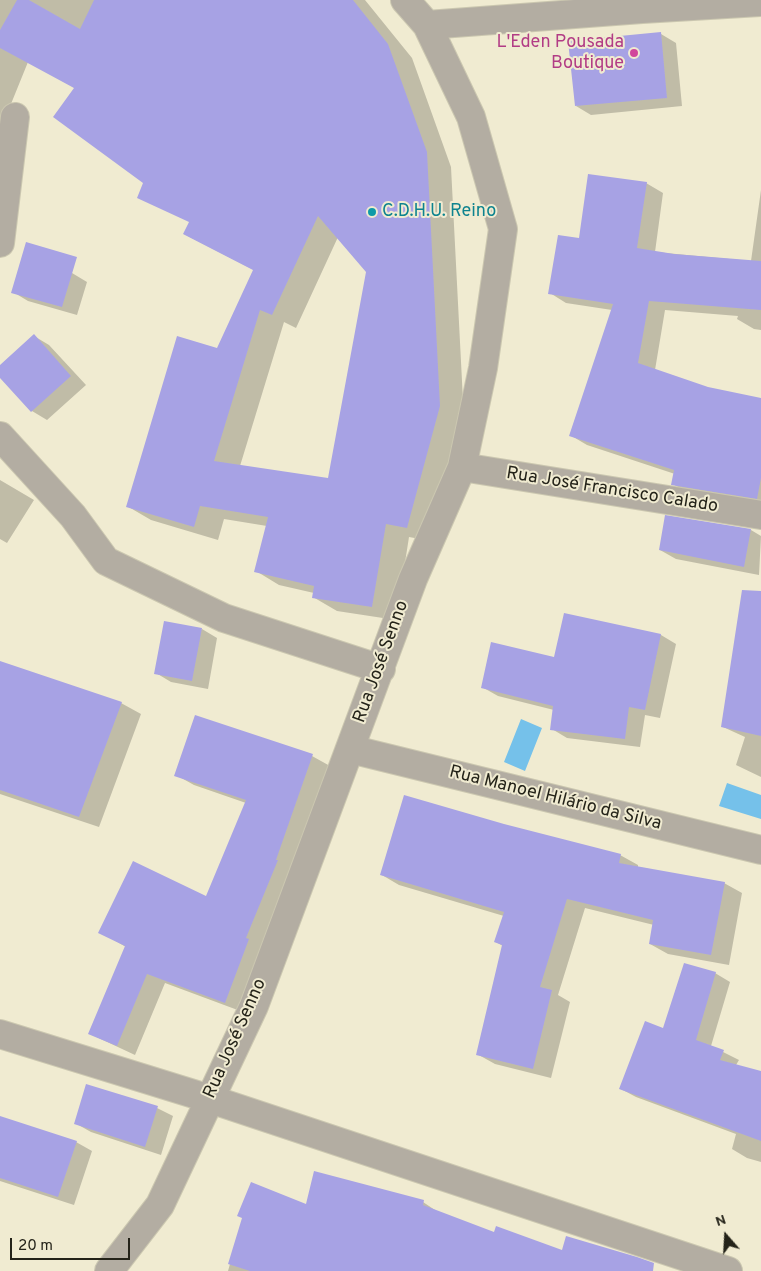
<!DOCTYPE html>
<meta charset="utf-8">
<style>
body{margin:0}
#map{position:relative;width:761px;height:1271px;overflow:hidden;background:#f0ebd1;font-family:Overpass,sans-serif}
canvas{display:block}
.north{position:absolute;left:701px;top:1211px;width:50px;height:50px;-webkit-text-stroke:4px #f0ebd1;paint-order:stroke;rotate:341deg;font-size:14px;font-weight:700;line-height:20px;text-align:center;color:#242319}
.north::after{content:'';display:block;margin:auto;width:18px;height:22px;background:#242319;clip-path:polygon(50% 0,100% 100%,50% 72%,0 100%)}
.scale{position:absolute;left:10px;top:1238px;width:120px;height:22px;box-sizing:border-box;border:2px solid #242319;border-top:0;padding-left:6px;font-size:15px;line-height:18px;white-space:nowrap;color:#242319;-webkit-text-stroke:4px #f0ebd1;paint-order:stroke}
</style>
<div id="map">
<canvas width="761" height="1271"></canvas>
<div class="north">N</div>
<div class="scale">20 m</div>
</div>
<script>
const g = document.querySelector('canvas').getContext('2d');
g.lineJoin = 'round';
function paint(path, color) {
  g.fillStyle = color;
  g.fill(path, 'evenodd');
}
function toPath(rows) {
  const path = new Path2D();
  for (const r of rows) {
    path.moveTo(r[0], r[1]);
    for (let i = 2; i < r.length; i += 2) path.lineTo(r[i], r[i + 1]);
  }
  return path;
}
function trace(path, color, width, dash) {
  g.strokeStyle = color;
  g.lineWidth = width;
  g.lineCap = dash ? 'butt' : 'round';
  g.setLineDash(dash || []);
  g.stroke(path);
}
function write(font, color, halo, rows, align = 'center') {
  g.font = font + ' Overpass,sans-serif';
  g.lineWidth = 4;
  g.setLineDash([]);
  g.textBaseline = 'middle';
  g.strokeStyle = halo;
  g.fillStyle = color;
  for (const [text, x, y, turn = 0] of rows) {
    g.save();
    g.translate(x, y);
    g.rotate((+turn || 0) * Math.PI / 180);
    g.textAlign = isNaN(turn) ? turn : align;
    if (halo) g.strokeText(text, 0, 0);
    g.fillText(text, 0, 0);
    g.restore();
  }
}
const water = toPath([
 [521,719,542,728,525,771,504,762],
 [727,783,761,795,761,819,719,806]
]);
const shadow = toPath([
 [0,0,365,0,412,58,451,167,464,420,431,541,409,537,396,620,337,611,313,597,314,593,279,585,256,571,267,526,224,519,218,540,151,520,127,506,218,350,254,270,184,234,193,218,75,88,28,62,0,131],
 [338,237,367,272,329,479,240,466,284,322,296,328],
 [661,34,676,43,682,106,591,115,576,106],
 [646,183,663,193,655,252,751,261,761,190,761,330,754,329,737,319,738,316,665,310,655,370,708,388,761,399,761,505,690,494,673,484,675,474,587,445,570,435,612,310,566,303,550,293,580,240],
 [72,273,87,282,77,315,28,301,13,292],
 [34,336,49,345,86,385,47,420,32,411,0,376,0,366],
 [0,480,34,500,7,543,0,539],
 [751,530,761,536,759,575,676,559,660,550],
 [565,615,661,635,676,644,660,718,645,715,640,747,567,738,552,729,554,710,498,696,482,687,555,658],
 [202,629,217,638,208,689,171,682,156,673],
 [761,638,761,777,736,765,745,737,723,727],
 [0,662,121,703,141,714,99,827,0,794],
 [312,756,330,766,243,1012,165,983,135,1055,90,1034,126,947,100,932,207,898,246,803,194,785,176,775],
 [504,825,620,855,638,865,638,867,724,883,742,893,729,965,668,954,650,944,654,925,585,908,558,995,570,1002,551,1078,495,1064,477,1054,503,946,496,942,504,916,399,885,382,875],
 [715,973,730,982,711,1046,739,1060,736,1065,761,1072,761,1162,747,1158,732,1149,736,1134,636,1097,621,1089,663,1029],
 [157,1108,173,1116,161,1155,91,1132,75,1123],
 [0,1118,76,1142,92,1151,74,1205,0,1181],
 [423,1202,438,1212,495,1233,624,1271,228,1271,243,1218,307,1205]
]);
const building = toPath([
 [17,0,29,0,80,29,94,0,353,0,388,44,427,152,440,406,407,528,386,524,372,607,312,598,314,586,254,572,268,517,200,506,194,527,126,507,177,336,217,348,253,270,183,234,189,222,137,198,143,183,53,117,74,88,0,48,0,30],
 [318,216,366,272,328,478,214,461,260,310,272,315],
 [661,32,667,98,575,106,568,41],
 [588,174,647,182,637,248,674,254,761,261,761,310,649,301,638,363,708,387,761,398,761,478,757,499,671,485,674,470,569,436,613,304,548,294,558,235,579,238],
 [26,242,77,257,62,307,11,293],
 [34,334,71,376,31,412,0,378,0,365],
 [665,515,751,529,744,567,659,550],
 [742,590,761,591,761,736,721,727],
 [564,613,661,634,645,710,629,707,625,739,550,730,553,706,481,688,491,642,554,657],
 [164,621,202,628,192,681,154,674],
 [0,661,122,702,79,817,0,790],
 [195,715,313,754,276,860,278,860,246,938,249,939,225,1003,147,974,117,1046,88,1034,125,946,98,933,133,861,206,896,246,800,174,776],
 [404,795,504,824,621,854,619,863,725,882,711,955,649,944,653,920,567,899,540,987,552,990,533,1069,476,1055,502,945,494,942,504,912,380,875],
 [684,963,716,972,696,1040,724,1050,720,1060,761,1071,761,1141,619,1089,645,1021,663,1028],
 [86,1084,158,1106,145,1147,74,1124],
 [0,1116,77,1141,58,1197,0,1178],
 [314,1171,424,1200,423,1205,494,1232,496,1226,562,1250,566,1236,637,1257,654,1263,653,1271,250,1271,228,1264,242,1218,237,1216,251,1182,306,1204]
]);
const street = toPath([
 [427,25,642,9,761,2],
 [0,243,15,117],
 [0,436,73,516,106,561,224,618,381,669],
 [462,467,761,515],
 [350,749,761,850],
 [0,1034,210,1099,728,1271],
 [109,1271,160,1205,254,1006,413,579,462,467,483,368,503,229,471,117,427,25,405,0]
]);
const markers = [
 [634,53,5,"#d1479c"],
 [372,212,5,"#0f9aa8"]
];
const hotelNames = [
 ["L'Eden Pousada",624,43],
 ["Boutique",624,64]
];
const cultureNames = [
 ["C.D.H.U. Reino",382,212]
];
const streetNames = [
 ["Rua José Francisco Calado",612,491,9],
 ["Rua José Senno",382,662,-70],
 ["Rua Manoel Hilário da Silva",555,799,14],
 ["Rua José Senno",236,1039,-66]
];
paint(water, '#75c1ea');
paint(shadow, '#0003');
paint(building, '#a7a2e4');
trace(street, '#cbc7b0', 30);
trace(street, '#b3ada2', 28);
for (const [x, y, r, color] of markers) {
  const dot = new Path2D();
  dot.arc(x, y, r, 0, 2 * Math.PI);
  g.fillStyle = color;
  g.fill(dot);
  trace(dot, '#f0ebd1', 2);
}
write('18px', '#b23c85', '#f0ebd1', hotelNames, 'right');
write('18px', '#0d838f', '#f0ebd1', cultureNames, 'left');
write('18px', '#242319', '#f0ebd1', streetNames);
</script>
